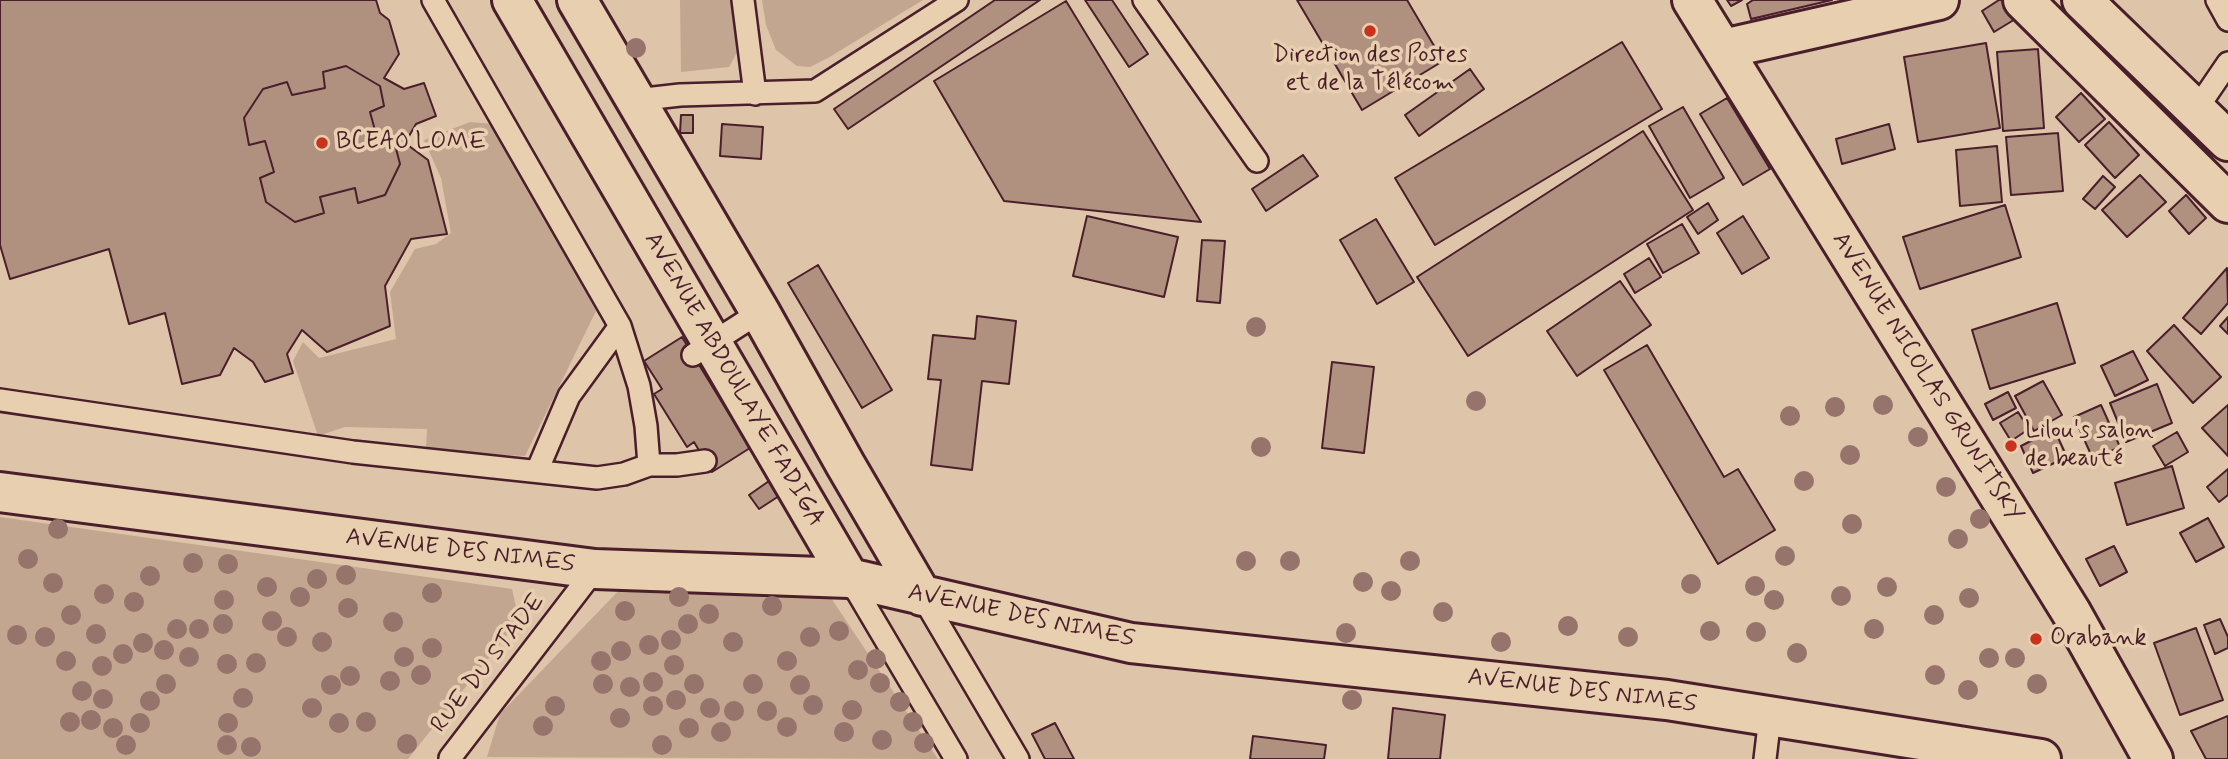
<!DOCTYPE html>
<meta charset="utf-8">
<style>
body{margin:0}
canvas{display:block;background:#dec4a8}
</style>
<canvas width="2228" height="759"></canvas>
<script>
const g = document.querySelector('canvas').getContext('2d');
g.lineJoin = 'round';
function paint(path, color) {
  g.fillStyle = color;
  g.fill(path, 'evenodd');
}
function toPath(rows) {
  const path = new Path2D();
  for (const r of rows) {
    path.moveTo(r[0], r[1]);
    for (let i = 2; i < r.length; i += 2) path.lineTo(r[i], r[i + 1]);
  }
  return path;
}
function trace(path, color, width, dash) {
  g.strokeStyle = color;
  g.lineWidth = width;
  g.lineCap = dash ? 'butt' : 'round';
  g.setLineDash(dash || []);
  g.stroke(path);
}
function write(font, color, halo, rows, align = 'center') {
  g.font = font + ' Mynerve,sans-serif';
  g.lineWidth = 7;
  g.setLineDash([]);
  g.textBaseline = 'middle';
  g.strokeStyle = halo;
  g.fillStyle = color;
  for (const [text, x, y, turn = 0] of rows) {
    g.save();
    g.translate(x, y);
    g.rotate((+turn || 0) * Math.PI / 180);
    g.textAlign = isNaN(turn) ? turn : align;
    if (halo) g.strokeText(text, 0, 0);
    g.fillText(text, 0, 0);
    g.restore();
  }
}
const green = toPath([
 [680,0,733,0,739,49,729,67,681,72],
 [762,0,923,0,828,58,810,67,797,66,776,50,766,25],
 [470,122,494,124,596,311,525,456,426,451,427,429,345,427,318,436,293,361,303,342,319,358,396,339,390,292,415,249,436,244,451,233,441,178,424,140],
 [0,517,512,589,519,620,408,759,0,759],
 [623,586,831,598,938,759,487,757,500,714]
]);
const building = toPath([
 [0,0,376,0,380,13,389,20,399,54,384,78,404,89,424,83,436,116,416,124,405,143,428,160,447,234,411,239,385,286,390,326,327,352,302,330,287,354,293,373,265,382,253,362,234,348,220,375,182,384,165,313,129,324,109,249,10,279,0,245,0,0],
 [346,66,380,86,384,106,370,112,379,145,394,141,400,164,385,195,358,203,355,188,320,197,324,213,295,222,266,202,260,178,274,172,265,141,249,145,244,118,263,89,287,82,292,95,325,88,323,72,346,66],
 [995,0,1040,0,848,129,834,109,995,0],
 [1085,0,1112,0,1148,54,1129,67,1085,0],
 [1297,0,1407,0,1443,61,1362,110,1297,0],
 [1727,0,1742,0,1731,6,1727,0],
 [1753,0,1832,0,1751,19,1747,4,1753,0],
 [1999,0,2006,0,2017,18,1994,32,1982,11,1999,0],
 [1066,1,1201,222,1004,201,934,81,1066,1],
 [1622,42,1662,109,1435,245,1395,178,1622,42],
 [1986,43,2000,128,1918,142,1904,57,1986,43],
 [2038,49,2044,128,2003,131,1997,52,2038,49],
 [346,66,380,86,384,106,370,112,379,145,394,141,400,164,385,195,358,203,355,188,320,197,324,213,295,222,266,202,260,178,274,172,265,141,249,145,244,118,263,89,287,82,292,95,325,88,323,72,346,66],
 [1470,69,1484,89,1419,136,1405,115,1470,69],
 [2081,93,2105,119,2079,142,2056,117,2081,93],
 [1727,98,1770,169,1743,185,1700,114,1727,98],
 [1683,107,1724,178,1690,198,1649,126,1683,107],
 [681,115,693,115,693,133,680,133,681,115],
 [2109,122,2139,155,2115,178,2085,145,2109,122],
 [722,124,763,127,761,159,720,156,722,124],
 [1889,124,1895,149,1842,164,1836,139,1889,124],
 [1643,131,1693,210,1468,356,1417,277,1643,131],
 [2058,133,2063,191,2011,195,2006,137,2058,133],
 [1997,146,2002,202,1960,206,1956,150,1997,146],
 [1303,155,1318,176,1266,211,1252,189,1303,155],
 [2140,175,2166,202,2127,237,2102,210,2140,175],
 [2103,176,2115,187,2095,209,2083,199,2103,176],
 [2186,195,2206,218,2189,234,2169,211,2186,195],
 [1708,203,1718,220,1698,234,1687,217,1708,203],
 [2005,205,2021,257,1920,289,1903,237,2005,205],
 [1087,216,1178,237,1164,297,1073,276,1087,216],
 [1743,216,1769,258,1742,274,1717,233,1743,216],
 [1376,219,1414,282,1377,304,1340,240,1376,219],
 [1682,224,1699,253,1663,273,1647,244,1682,224],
 [1202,240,1225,241,1220,303,1197,301,1202,240],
 [1649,258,1661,277,1635,293,1624,274,1649,258],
 [818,265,892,390,862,408,788,283,818,265],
 [2227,268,2228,303,2201,334,2183,318,2227,268],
 [1620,281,1651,325,1577,376,1547,331,1620,281],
 [2057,303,2075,363,1990,389,1972,330,2057,303],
 [977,316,1016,321,1009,384,982,381,972,470,931,465,941,380,928,379,933,335,975,339,977,316],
 [2228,317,2228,334,2220,326,2228,317],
 [2174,325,2221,377,2193,403,2147,351,2174,325],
 [682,337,750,448,712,472,694,442,687,447,654,394,662,389,644,361,682,337],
 [1647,345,1724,477,1738,469,1775,530,1718,564,1604,370,1647,345],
 [2133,351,2148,380,2115,396,2101,366,2133,351],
 [1332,362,1374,367,1364,453,1322,448,1332,362],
 [2043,381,2062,415,2034,431,2015,396,2043,381],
 [2157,384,2172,423,2126,442,2110,403,2157,384],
 [2008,392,2016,408,1993,420,1985,404,2008,392],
 [2101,405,2120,447,2093,459,2074,417,2101,405],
 [2228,405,2228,456,2202,428,2228,405],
 [2018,412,2029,429,2011,441,2000,423,2018,412],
 [2054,429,2067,457,2033,473,2021,446,2054,429],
 [2177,432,2188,452,2165,466,2153,446,2177,432],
 [2172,466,2184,508,2127,525,2115,483,2172,466],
 [2228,469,2228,495,2219,502,2207,487,2228,469],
 [769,481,779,496,759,509,749,495,769,481],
 [2208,518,2224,547,2196,562,2180,533,2208,518],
 [2114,546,2127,572,2100,586,2086,559,2114,546],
 [2220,619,2228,637,2228,648,2215,654,2204,625,2220,619],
 [2196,628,2223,700,2180,715,2154,643,2196,628],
 [1393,708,1445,715,1440,759,1388,759,1393,708],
 [2228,716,2228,759,2206,759,2191,731,2228,716],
 [1055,723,1074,759,1045,759,1032,734,1055,723],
 [1253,736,1326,745,1324,759,1250,759,1253,736]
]);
const service = toPath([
 [743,0,755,94],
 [1144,0,1257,161],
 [2217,0,2228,20],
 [636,100,680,95,815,91,957,0],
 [2196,110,2228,63],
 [693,355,760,312],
 [0,400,353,452,597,478,624,474,649,465,646,426,639,386,620,326,433,0],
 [649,465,677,465,705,461],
 [537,471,569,396,620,326],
 [849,578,956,759],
 [922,596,1018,759],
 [450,758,595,569],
 [1765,759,1770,717]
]);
const minor = toPath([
 [512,0,849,578],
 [577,0,760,312,845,464,922,596],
 [1692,0,2071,612,2153,759],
 [1723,49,1939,0],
 [0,492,595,569,849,578,1131,643,1667,700,2041,759]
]);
const trunk = toPath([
 [2023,0,2228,203],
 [2082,0,2228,141]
]);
const trees = [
 [636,48],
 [1256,327],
 [1476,401],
 [1883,405],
 [1835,407],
 [1790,416],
 [1918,437],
 [1261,447],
 [1850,455],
 [1804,481],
 [1946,487],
 [1980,519],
 [1852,524],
 [58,529],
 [1958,539],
 [1785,556],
 [28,559],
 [1246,561],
 [1290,561],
 [1410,561],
 [193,563],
 [228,564],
 [346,575],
 [150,576],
 [317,579],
 [1363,582],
 [53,583],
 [1691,584],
 [1755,586],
 [267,587],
 [1887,587],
 [1391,591],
 [432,593],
 [104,594],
 [1841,596],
 [300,597],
 [679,597],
 [1969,598],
 [224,600],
 [1774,600],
 [134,602],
 [772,606],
 [348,608],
 [625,611],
 [1443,612],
 [709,614],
 [71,615],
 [1934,615],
 [272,621],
 [393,622],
 [223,624],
 [688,624],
 [1568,626],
 [177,629],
 [199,629],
 [1874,629],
 [839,631],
 [1710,631],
 [1756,632],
 [1346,633],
 [96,634],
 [17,635],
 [45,637],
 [287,637],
 [810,637],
 [1628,637],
 [671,640],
 [322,642],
 [733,642],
 [1501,642],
 [143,643],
 [649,645],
 [432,648],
 [164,650],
 [621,651],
 [1797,653],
 [123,654],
 [189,657],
 [404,657],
 [1989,658],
 [2015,658],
 [876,659],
 [66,661],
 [601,661],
 [787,661],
 [256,663],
 [227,664],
 [674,665],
 [102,666],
 [858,670],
 [421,675],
 [1935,675],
 [350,676],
 [390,681],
 [653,682],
 [880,683],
 [166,684],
 [603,684],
 [694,684],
 [753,684],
 [2037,684],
 [331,685],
 [800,685],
 [630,687],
 [1968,690],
 [82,691],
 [243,698],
 [103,699],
 [676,700],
 [1352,700],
 [150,701],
 [900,702],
 [813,705],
 [555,706],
 [653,706],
 [312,708],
 [710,708],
 [852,710],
 [734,711],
 [767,711],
 [620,718],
 [91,720],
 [70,722],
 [366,722],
 [913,722],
 [140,723],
 [228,723],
 [339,723],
 [543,726],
 [787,727],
 [113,728],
 [689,728],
 [721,732],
 [844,732],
 [882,740],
 [924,743],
 [407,744],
 [126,745],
 [227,745],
 [662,745],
 [251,747]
];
const markers = [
 [1370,31,7,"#c8321e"],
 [322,143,7,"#c8321e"],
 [2011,446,7,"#c8321e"],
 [2036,639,7,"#c8321e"]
];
const poiNames = [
 ["Direction des Postes",1370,56,"center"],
 ["et de la Télécom",1370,84,"center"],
 ["BCEAO LOME",336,143],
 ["Lilou's salon",2025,432],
 ["de beauté",2025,460],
 ["Orabank",2050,639]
];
const streetNames = [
 ["AVENUE NICOLAS GRUNITSKY",1926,378,58],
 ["AVENUE ABDOULAYE FADIGA",733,380,60],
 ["AVENUE DES NIMES",460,552,7],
 ["AVENUE DES NIMES",1021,617,12],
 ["RUE DU STADE",489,664,-52],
 ["AVENUE DES NIMES",1582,692,7]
];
paint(green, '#c3a690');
paint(building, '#b09180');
trace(building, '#4a1f2b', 2);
trace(service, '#4a1f2b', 26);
trace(minor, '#4a1f2b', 44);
trace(trunk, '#4a1f2b', 44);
trace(service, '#e8cfb0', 21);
trace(minor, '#e8cfb0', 38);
trace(trunk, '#e8cfb0', 38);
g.fillStyle = '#96746c';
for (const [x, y] of trees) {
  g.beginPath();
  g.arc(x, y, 10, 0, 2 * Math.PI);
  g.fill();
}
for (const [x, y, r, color] of markers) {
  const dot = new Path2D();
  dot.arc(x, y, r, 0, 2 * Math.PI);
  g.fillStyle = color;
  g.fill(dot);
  trace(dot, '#e8cfb0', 2.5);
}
write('24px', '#4a1f2b', '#e8cfb0', poiNames, 'left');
write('24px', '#4a1f2b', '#e8cfb0', streetNames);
</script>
